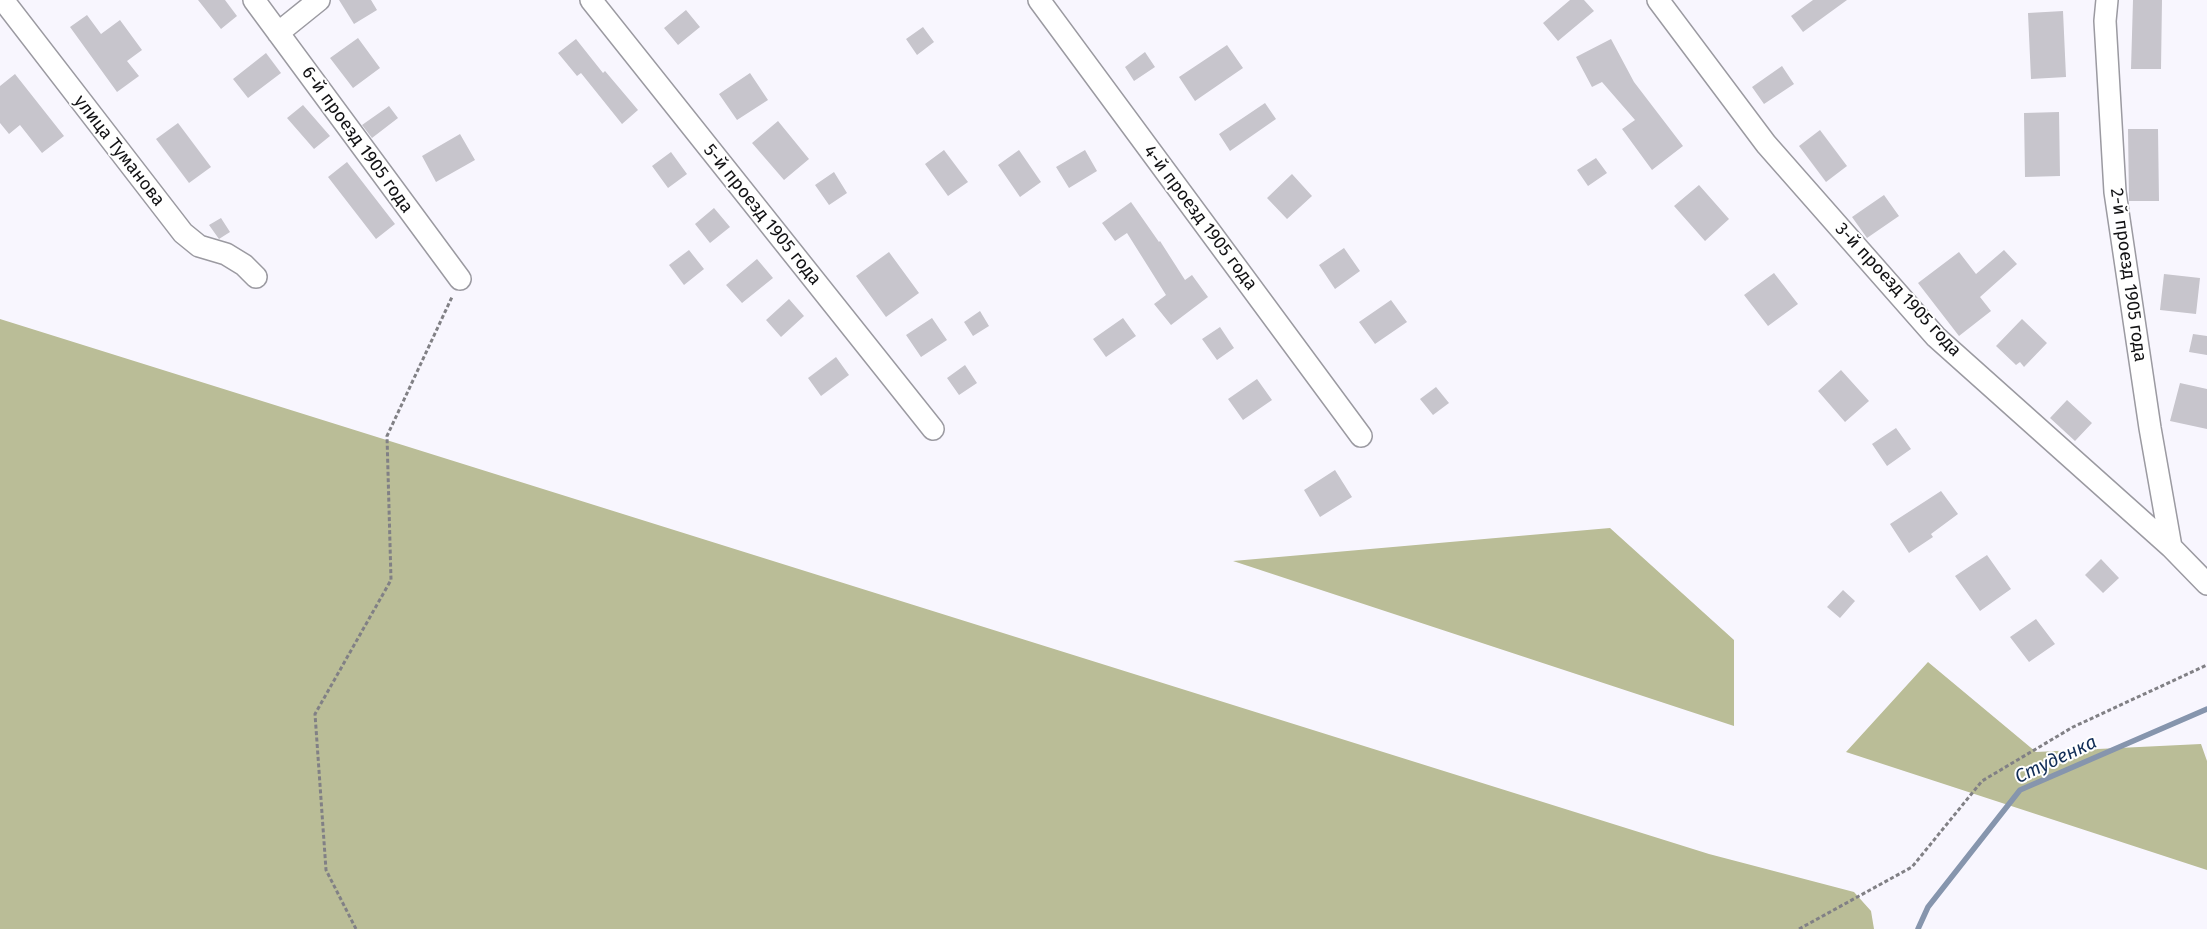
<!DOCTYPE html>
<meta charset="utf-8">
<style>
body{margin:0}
canvas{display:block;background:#f8f6fe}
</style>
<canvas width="2207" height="929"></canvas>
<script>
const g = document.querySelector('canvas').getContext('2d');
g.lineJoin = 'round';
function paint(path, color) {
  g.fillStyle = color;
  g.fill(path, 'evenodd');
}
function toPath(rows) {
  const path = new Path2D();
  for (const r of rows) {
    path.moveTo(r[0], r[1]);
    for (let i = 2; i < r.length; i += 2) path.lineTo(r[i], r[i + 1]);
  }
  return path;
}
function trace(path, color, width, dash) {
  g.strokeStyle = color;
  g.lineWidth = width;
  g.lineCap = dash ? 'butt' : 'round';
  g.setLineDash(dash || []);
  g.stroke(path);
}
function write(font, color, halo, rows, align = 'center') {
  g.font = font + ' "Fira Sans",sans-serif';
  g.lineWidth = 4;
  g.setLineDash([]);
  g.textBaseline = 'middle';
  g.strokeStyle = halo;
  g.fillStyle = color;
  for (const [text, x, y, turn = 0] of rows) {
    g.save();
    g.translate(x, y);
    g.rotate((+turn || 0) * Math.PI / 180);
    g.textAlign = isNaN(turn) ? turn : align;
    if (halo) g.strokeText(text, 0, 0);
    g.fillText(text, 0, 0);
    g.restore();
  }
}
const forest = toPath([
 [0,319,1709,854,1854,892,1871,911,1874,929,0,929],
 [1610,528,1734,640,1734,726,1233,561],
 [1928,662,2036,752,2201,744,2207,761,2207,870,1846,752]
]);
const stream = toPath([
 [1918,929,1928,907,2020,790,2207,709]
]);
const building = toPath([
 [198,0,225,0,237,16,221,29],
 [339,0,371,0,377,10,354,24],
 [1570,0,1584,0,1594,11,1558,41,1543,23],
 [1813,0,1847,0,1803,32,1791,16],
 [2133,0,2162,0,2161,69,2131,69],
 [686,10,700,27,678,45,664,28],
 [2063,11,2066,77,2031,79,2028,13],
 [87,15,101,34,120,20,142,50,127,61,139,76,117,92,70,27],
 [923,27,934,42,917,55,906,39],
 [358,38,380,68,353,88,330,58],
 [576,39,603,73,605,71,638,110,622,124,581,73,577,76,558,53],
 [1611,39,1634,82,1683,146,1652,170,1622,129,1635,120,1602,82,1592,87,1576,57],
 [1227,45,1243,68,1195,101,1179,77],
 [1145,52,1155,67,1134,81,1125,67],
 [266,53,281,73,248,98,233,79],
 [1782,66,1794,84,1764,104,1752,87],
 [750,73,768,100,737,120,719,94],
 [15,74,64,136,42,153,20,125,9,134,0,123,0,86],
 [1265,103,1276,119,1230,151,1219,134],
 [303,105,330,136,314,149,287,118],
 [389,106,398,118,372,138,362,125],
 [2059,112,2060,176,2025,177,2024,113],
 [778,121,809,159,784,180,752,143],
 [178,123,211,167,189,183,156,139],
 [2128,129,2158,129,2159,201,2129,201],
 [1820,130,1847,166,1826,182,1799,146],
 [460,134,475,160,436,182,422,156],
 [944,150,968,182,948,196,925,164],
 [1019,150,1041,182,1020,197,998,165],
 [1085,150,1097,171,1069,188,1056,167],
 [671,152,687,174,668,188,652,166],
 [1596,158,1607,173,1588,186,1577,170],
 [347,162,395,224,376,239,328,177],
 [834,172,847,193,829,205,815,185],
 [1292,174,1312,196,1287,219,1267,198],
 [1699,185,1729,219,1705,241,1674,206],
 [1884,195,1899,216,1867,238,1852,217],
 [1131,202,1159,242,1160,241,1185,280,1192,275,1208,297,1171,325,1154,304,1166,295,1127,233,1115,241,1102,223],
 [714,208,730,227,710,243,695,224],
 [221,218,230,232,219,239,209,225],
 [1344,248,1360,271,1335,289,1319,265],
 [689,250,704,269,684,285,669,265],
 [2004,250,2017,264,1980,297,1991,311,1959,336,1918,283,1959,252,1976,274],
 [889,252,919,293,886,317,856,276],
 [757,259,773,278,742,303,726,285],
 [1774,273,1798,304,1768,326,1744,295],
 [2164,274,2200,278,2196,314,2160,310],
 [789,299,804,316,781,337,766,320],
 [1391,300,1407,322,1375,344,1359,322],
 [980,311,989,326,973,336,964,322],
 [932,318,947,340,921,357,906,335],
 [1123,318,1136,336,1106,357,1093,339],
 [2022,319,2047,343,2024,367,2020,362,2016,365,1996,346],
 [1220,327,1234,348,1217,360,1202,339],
 [2193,334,2207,336,2207,355,2189,352],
 [836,357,849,375,821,396,808,378],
 [965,365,977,383,959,395,947,378],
 [1841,370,1869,401,1845,422,1818,391],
 [1257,379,1272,400,1243,420,1228,399],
 [2180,383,2207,389,2207,429,2170,421],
 [1436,387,1449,403,1433,415,1420,399],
 [2067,400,2092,423,2075,441,2050,418],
 [1896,428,1911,449,1887,466,1872,444],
 [1335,470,1352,497,1320,517,1304,490],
 [1941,491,1958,514,1931,534,1933,537,1909,553,1890,524],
 [1987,555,2011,589,1980,611,1955,576],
 [2101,559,2119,578,2103,593,2085,575],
 [1843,590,1855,601,1840,618,1827,607],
 [2036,619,2055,644,2029,662,2010,637]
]);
const path = toPath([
 [356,929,326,870,315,714,391,580,387,436,452,297],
 [1799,929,1912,867,1982,781,2073,727,2207,665]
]);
const minor = toPath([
 [3,0,183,233,199,246,226,254,244,265,256,277],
 [254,0,460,279],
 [591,0,933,429],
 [1039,0,1361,436],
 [1658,0,1766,144,1936,337,2171,547,2207,584],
 [2107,0,2105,21,2115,192,2150,428,2171,547],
 [278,33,319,0]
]);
const streetNames = [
 ["6-й проезд 1905 года",357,140,54],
 ["улица Туманова",119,151,52],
 ["5-й проезд 1905 года",762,215,51],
 ["4-й проезд 1905 года",1200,218,53],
 ["2-й проезд 1905 года",2128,275,82],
 ["3-й проезд 1905 года",1898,290,47]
];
const waterNames = [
 ["Студенка",2056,760,-25]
];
paint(forest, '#babd97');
trace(stream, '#8695ad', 5.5);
paint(building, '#c7c5cc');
trace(minor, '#9b9aa1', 24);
trace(path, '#818085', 3, [4, 2.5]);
trace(minor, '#fff', 21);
write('18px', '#121214', '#fff', streetNames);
write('italic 19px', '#102d56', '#fff', waterNames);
</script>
